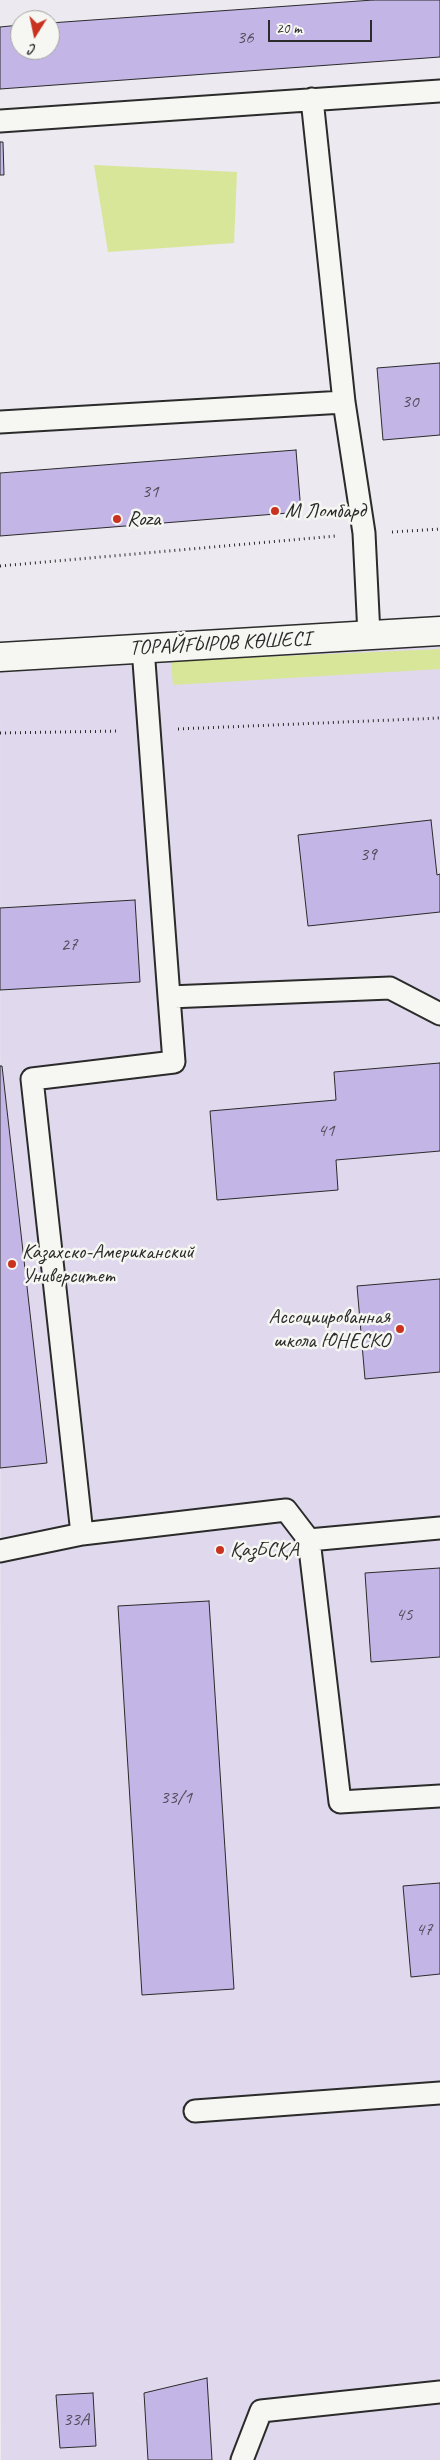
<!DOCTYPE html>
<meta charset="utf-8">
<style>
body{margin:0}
#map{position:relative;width:440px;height:2460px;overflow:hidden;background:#ece9f0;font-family:Caveat,sans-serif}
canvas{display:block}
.north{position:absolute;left:10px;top:10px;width:50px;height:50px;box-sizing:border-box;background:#f6f6f2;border:1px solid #a5a5a2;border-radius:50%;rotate:190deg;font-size:14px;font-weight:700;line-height:20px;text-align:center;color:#2b2b2b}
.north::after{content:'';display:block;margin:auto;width:18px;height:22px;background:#c8321e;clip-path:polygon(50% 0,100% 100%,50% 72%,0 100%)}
.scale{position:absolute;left:268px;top:20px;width:104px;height:22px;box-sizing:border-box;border:2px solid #2b2b2b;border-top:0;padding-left:6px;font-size:15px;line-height:18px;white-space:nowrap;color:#2b2b2b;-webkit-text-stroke:4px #f6f6f2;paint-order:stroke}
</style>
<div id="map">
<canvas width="440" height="2460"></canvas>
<div class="north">С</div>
<div class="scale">20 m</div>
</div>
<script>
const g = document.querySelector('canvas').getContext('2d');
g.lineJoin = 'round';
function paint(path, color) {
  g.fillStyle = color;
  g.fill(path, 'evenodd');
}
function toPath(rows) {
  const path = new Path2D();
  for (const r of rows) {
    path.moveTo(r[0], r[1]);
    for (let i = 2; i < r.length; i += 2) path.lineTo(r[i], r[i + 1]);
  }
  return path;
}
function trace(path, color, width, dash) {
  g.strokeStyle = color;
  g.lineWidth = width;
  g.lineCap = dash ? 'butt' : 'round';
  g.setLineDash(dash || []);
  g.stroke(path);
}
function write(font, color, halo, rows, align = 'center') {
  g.font = font + ' Caveat,sans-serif';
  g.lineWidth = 5;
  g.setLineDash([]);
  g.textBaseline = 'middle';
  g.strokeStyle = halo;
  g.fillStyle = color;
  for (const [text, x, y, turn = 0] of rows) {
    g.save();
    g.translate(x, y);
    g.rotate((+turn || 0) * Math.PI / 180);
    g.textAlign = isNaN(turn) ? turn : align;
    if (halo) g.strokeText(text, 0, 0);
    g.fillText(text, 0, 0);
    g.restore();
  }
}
const built = toPath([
 [440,631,440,2460,1,2460,0,657]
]);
const green = toPath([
 [94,165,237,172,234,243,108,252],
 [440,649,440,669,173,685,171,661]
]);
const building = toPath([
 [373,0,440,0,440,57,0,89,0,27,20,25,20,50,50,50,50,23,373,0],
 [0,142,3,142,4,175,0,175,0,142],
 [440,363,440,435,383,440,377,368,440,363],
 [296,450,301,512,0,536,0,473,296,450],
 [431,820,437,875,440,874,440,912,308,926,298,835,431,820],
 [135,900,140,982,0,990,0,908,135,900],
 [440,1063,440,1151,336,1160,338,1190,217,1200,210,1111,336,1100,334,1072,440,1063],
 [0,1066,2,1066,47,1463,0,1468,0,1066],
 [440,1279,440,1372,365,1379,357,1286,440,1279],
 [440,1568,440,1657,371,1662,365,1573,440,1568],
 [209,1601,234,1989,142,1995,118,1606,209,1601],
 [440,1883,440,1974,411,1977,403,1886,440,1883],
 [207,2378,212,2460,148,2460,144,2393,207,2378],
 [93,2393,96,2446,60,2448,56,2395,93,2393]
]);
const path = toPath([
 [392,532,440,529],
 [0,566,336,536],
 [178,729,440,718],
 [0,733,120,731]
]);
const service = toPath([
 [312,99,344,402,364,533,369,635],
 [0,121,440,91],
 [0,422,344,402],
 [143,648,169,997,390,988,440,1014],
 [440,1528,309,1540,340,1802,440,1796],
 [82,1534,32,1079,174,1062,169,997],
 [0,1551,82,1534,286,1510,309,1540],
 [195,2111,440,2093],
 [242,2460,261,2411,440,2392]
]);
const tertiary = toPath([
 [0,657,440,631]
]);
const markers = [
 [275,511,5,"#c8321e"],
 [117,519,5,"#c8321e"],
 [12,1264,5,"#c8321e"],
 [400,1329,5,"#c8321e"],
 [220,1550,5,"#c8321e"]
];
const numberNames = [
 ["36",245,38],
 ["30",410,402],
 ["31",150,492],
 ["39",368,855],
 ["27",69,945],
 ["41",326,1131],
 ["45",404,1615],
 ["33/1",176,1798],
 ["47",424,1930],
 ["33А",76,2420]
];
const poiNames = [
 ["М Ломбард",285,511],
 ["Roza",127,519],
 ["Казахско-Американский",22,1252],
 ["Университет",22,1276],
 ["Ассоциированная",390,1317,"right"],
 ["школа ЮНЕСКО",390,1341,"right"],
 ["ҚазБСҚА",230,1550]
];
const streetNames = [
 ["ТОРАЙҒЫРОВ КӨШЕСІ",220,644,-3]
];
paint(built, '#e0d9ed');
paint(green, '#d8e699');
paint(building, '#c3b5e6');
trace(building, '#2b2b2b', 1);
trace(service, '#2b2b2b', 25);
trace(tertiary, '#2b2b2b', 31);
trace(path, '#2b2b2b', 3, [1, 4]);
trace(service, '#f6f6f2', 21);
trace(tertiary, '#f6f6f2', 28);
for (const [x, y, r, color] of markers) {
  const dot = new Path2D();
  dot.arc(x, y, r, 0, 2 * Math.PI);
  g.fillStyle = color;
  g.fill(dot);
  trace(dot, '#f6f6f2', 2);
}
write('19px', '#514e5a', null, numberNames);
write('21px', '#2b2b2b', '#f6f6f2', poiNames, 'left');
write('21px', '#2b2b2b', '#f6f6f2', streetNames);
</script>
